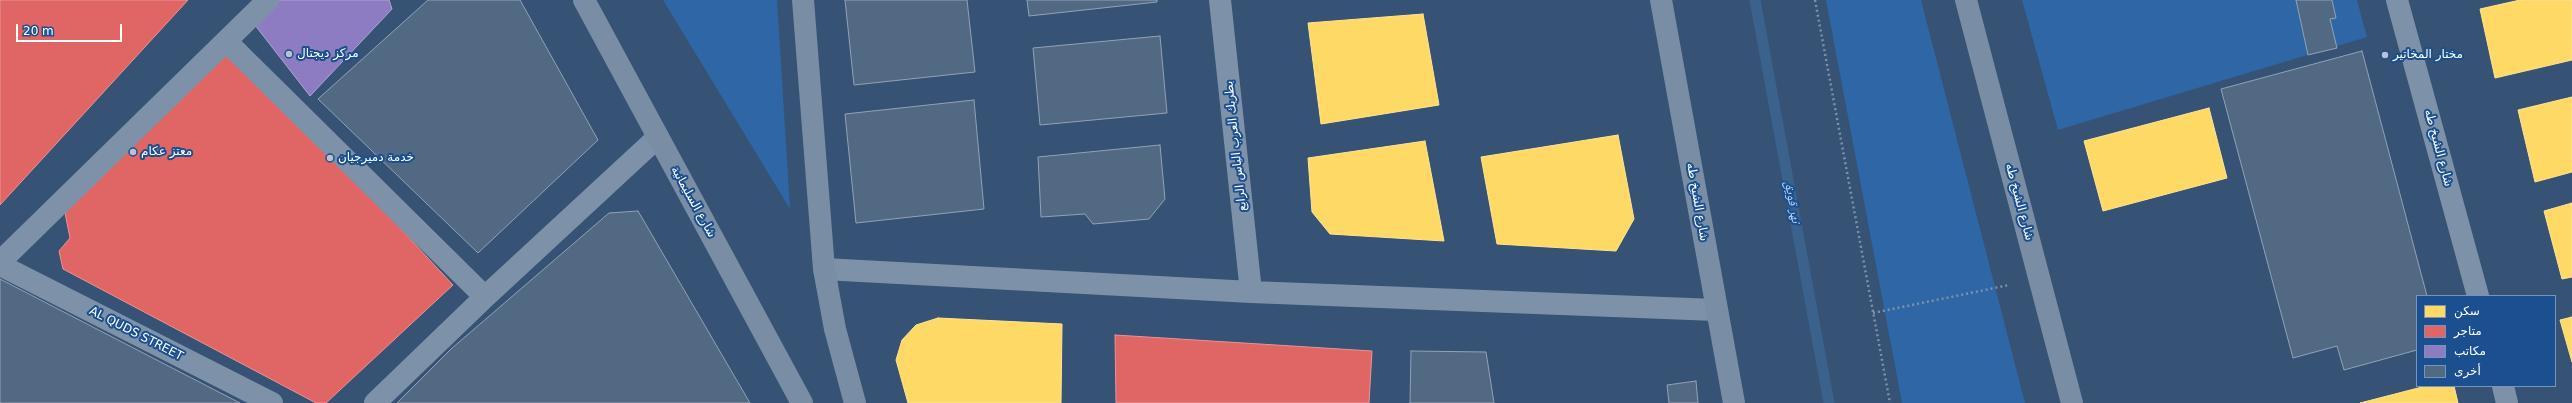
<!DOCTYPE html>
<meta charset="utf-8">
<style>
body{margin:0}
#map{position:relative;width:2572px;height:403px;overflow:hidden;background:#365274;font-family:"DejaVu Sans","Noto Naskh Arabic",sans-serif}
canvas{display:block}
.legend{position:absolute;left:2416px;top:295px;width:140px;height:92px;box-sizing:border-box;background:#1b4f8f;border:1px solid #7695bc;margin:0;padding:5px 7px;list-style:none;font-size:12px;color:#fff}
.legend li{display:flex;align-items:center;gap:8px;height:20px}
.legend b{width:20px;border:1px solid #7695bc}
.scale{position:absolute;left:16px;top:24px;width:106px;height:18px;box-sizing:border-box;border:2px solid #fff;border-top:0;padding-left:5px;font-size:12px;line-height:14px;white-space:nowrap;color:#fff;-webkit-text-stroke:3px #1b4f8f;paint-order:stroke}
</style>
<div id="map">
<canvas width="2572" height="403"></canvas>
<ul class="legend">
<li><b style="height:11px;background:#ffd966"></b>سكن</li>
<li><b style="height:11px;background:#e06666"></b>متاجر</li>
<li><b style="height:11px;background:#8e7cc3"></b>مكاتب</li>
<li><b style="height:11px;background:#526984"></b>أخرى</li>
</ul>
<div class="scale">20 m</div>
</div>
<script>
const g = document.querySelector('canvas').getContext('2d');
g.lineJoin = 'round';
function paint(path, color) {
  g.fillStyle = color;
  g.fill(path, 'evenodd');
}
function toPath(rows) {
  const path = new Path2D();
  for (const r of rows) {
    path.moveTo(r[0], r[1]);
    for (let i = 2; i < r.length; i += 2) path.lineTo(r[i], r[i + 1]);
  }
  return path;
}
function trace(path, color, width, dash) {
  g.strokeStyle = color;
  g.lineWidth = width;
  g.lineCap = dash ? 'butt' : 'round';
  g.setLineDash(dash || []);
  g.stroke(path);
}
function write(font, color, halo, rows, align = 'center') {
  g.font = font + ' "DejaVu Sans","Noto Naskh Arabic",sans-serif';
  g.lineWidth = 4;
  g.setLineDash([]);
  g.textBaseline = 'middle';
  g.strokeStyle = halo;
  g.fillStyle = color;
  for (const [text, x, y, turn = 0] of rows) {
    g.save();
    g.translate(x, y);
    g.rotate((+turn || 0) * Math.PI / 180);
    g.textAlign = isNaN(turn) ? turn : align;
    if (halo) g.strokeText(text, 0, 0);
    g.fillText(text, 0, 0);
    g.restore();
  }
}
const green = toPath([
 [663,0,777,0,790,209],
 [1826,0,1921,0,2025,403,1902,403],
 [2022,0,2357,0,2367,37,2058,130]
]);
const homes = toPath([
 [2520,0,2572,0,2572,60,2495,78,2480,9,2520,0],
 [1423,14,1439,105,1321,124,1308,23,1423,14],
 [2572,97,2572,172,2535,182,2518,110,2572,97],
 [2209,108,2227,178,2103,211,2084,141,2209,108],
 [1618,135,1634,219,1616,251,1497,244,1481,157,1618,135],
 [1425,141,1444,241,1330,234,1312,212,1308,158,1425,141],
 [2572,203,2572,277,2562,279,2544,211,2572,203],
 [2572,317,2572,362,2560,320,2572,317],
 [938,318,1062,324,1061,403,908,403,896,360,902,340,916,325,938,318],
 [2426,386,2454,386,2458,403,2360,403,2426,386]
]);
const shops = toPath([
 [0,0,188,0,0,205,0,0],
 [230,45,453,285,326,403,316,403,63,269,59,251,70,238,65,213,230,45],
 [1115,335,1372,351,1369,403,1116,403,1115,335]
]);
const offices = toPath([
 [271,0,389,0,392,9,310,96,251,20,271,0]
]);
const stream = toPath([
 [1755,0,1829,403]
]);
const building = toPath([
 [428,0,520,0,598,140,478,253,318,99,428,0],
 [845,0,967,0,975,72,854,85,845,0],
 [1027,0,1157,0,1157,2,1029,16,1027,0],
 [2296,0,2332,0,2336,18,2330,19,2337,48,2308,55,2296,0],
 [1160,36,1167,113,1040,125,1033,48,1160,36],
 [2362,51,2427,296,2417,296,2417,350,2344,370,2337,346,2293,358,2221,89,2362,51],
 [974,100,984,209,856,223,845,114,974,100],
 [1160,145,1165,199,1149,219,1093,224,1085,214,1041,217,1038,157,1160,145],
 [638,211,750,403,397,403,451,349,609,213,638,211],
 [0,279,240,403,0,403,0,279],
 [1411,351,1486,352,1494,403,1410,403,1411,351],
 [1696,381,1698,403,1669,403,1667,385,1696,381]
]);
const path = toPath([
 [1815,0,1890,403],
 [1873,313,2009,285]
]);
const minor = toPath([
 [1220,0,1251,292],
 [2397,0,2478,296],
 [226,41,485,297],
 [0,262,268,0],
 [0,265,272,403],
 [824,269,1251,292,1716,310],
 [2503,386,2507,403],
 [375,403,485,297,658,137]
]);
const secondary = toPath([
 [584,0,802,403],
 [803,0,824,269,835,329,855,403],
 [1661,0,1734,403],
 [1966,0,2072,403]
]);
const markers = [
 [289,54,4,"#b9c2ce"],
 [2385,55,4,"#b9c2ce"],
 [133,152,4,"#b9c2ce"],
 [330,158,4,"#b9c2ce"]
];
const poiNames = [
 ["مركز ديجتال",297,54],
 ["مختار المخاتير",2393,55],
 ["معتز عكام",141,152],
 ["خدمة دميرجيان",338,158]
];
const streetNames = [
 ["بطريك العرب الياس الرابع",1236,146,-96],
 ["شارع الشيخ طه",2438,148,75],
 ["شارع السليمانية",693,202,61],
 ["شارع الشيخ طه",1697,202,80],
 ["شارع الشيخ طه",2019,202,75],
 ["AL QUDS STREET",136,334,27]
];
const waterNames = [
 ["نهر قويق",1792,202,80]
];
paint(green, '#2f66a5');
paint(homes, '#ffd966');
trace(homes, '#ffe494', 1);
paint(shops, '#e06666');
trace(shops, '#e99494', 1);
paint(offices, '#8e7cc3');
trace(offices, '#b0a3d5', 1);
trace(stream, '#3b618d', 11);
paint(building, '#526984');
trace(building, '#92a2b6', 1);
trace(path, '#7d92a8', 2.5, [2, 3]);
trace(minor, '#7d92a8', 22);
trace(secondary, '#798da4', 22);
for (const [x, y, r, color] of markers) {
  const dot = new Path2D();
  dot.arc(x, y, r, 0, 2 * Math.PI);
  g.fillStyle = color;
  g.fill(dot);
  trace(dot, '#1b4f8f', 1.5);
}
write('12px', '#fff', '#1b4f8f', poiNames, 'left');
write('12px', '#fff', '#1b4f8f', streetNames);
write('italic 13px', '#b5d3f5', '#1b4f8f', waterNames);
</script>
